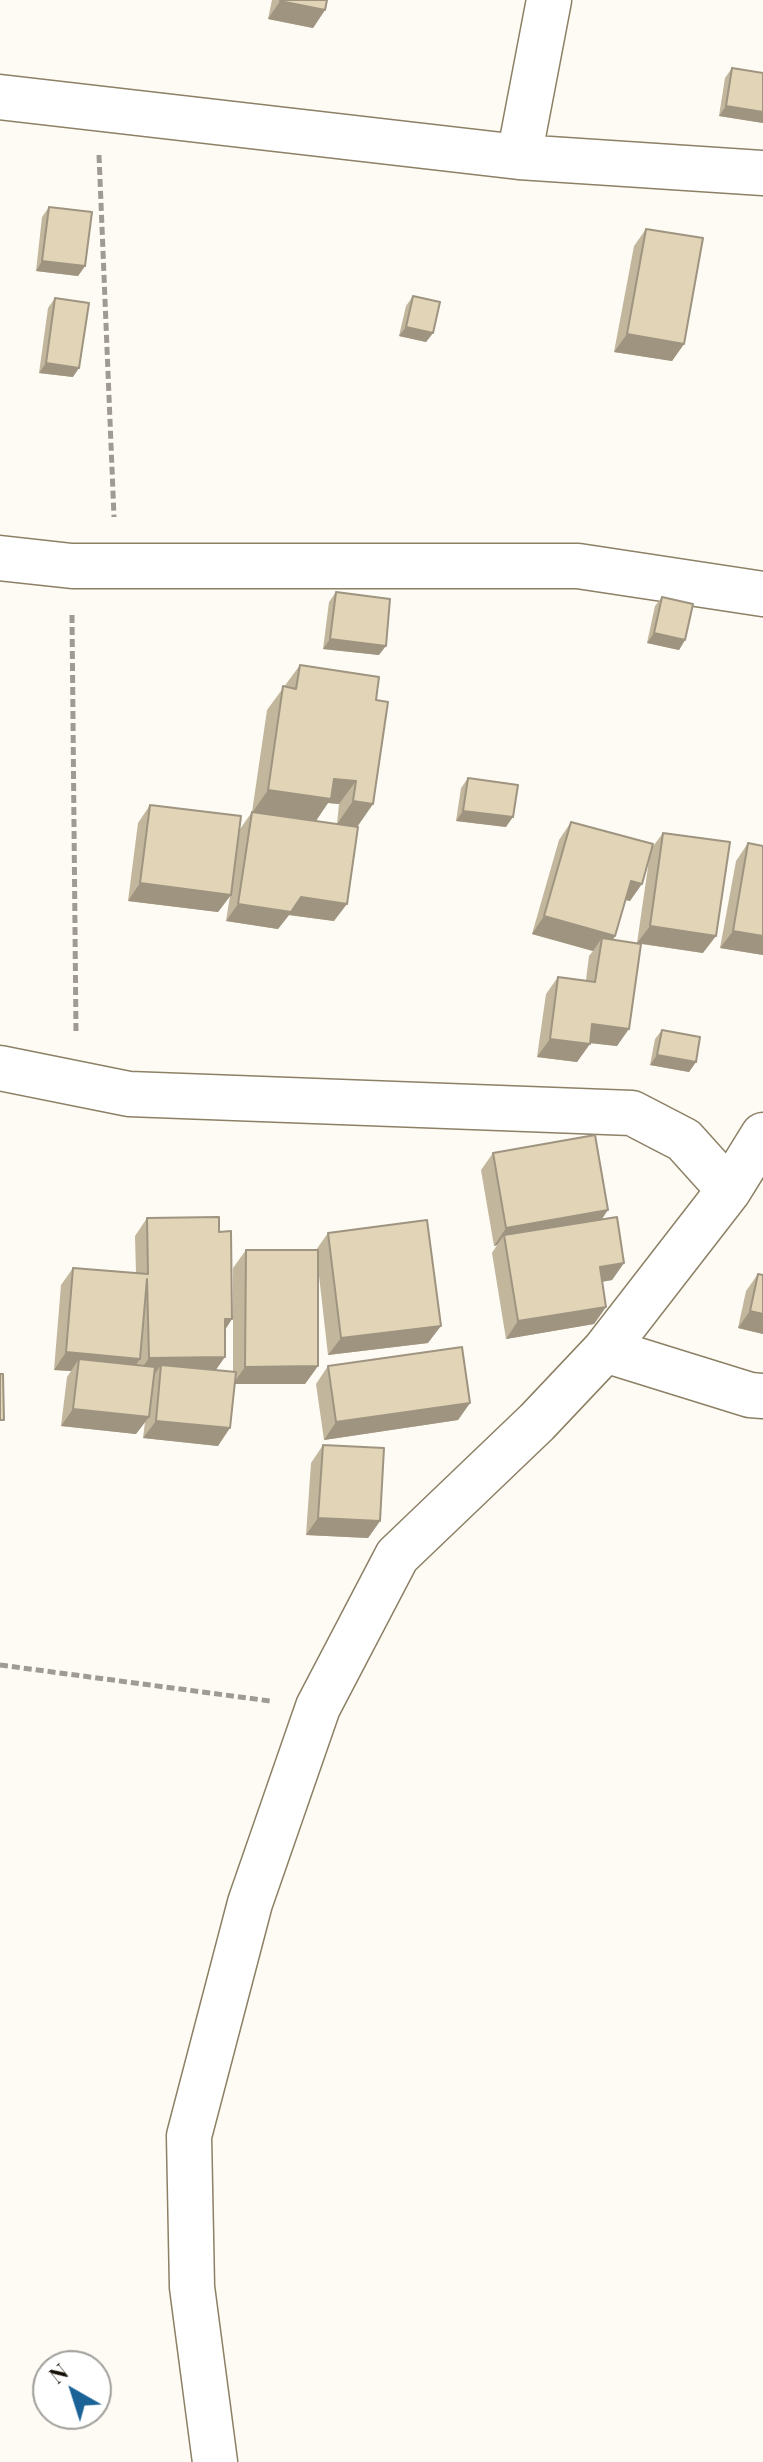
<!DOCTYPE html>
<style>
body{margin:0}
#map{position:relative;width:763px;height:2462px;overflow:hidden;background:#fefbf5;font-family:"Playfair Display",serif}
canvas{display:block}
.north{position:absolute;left:32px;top:2350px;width:80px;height:80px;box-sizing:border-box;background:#fff;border:2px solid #a19f9b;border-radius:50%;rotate:321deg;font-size:22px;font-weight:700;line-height:32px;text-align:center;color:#140f06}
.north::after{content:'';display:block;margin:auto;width:28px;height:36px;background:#1b6397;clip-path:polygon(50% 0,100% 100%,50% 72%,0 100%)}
</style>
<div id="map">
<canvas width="763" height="2462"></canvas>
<div class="north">N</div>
</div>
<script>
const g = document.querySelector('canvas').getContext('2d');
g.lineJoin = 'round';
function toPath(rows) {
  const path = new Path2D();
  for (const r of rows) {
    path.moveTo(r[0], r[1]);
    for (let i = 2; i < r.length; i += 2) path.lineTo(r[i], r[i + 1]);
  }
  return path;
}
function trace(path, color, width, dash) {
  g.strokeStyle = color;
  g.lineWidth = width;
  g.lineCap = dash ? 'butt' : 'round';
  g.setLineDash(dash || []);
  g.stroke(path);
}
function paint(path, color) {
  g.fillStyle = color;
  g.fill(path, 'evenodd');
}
const path = toPath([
 [99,155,114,517],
 [72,615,76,1033],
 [0,1665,270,1701]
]);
const minor = toPath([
 [0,97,519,157,763,173],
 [519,157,549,0],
 [0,558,72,566,578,566,763,594],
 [0,1068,129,1094,632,1113,684,1140,729,1190],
 [605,1350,750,1395,763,1396],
 [215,2462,192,2287,189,2136,250,1903,318,1707,397,1556,537,1422,605,1350,729,1190,763,1135]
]);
const wall = toPath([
 [272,0,327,0,325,10,313,28,268,19],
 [732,68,763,73,763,123,719,116,725,78],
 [49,207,85,266,78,276,36,271,42,217],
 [646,229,684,344,672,361,614,352,634,246],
 [413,296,433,333,426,342,399,336,406,306],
 [55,298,73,377,39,373,48,308],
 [336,592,379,655,323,649,329,602],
 [662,597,685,640,679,650,647,643,655,606],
 [300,665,376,700,373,804,357,827,334,921,289,915,278,929,226,921,230,896,218,912,128,901,138,823,150,805,235,864,240,829,252,812,267,710],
 [328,803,339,804,337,824,316,821],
 [468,778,506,827,456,821,461,788],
 [571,822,651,849,663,833,703,953,641,944,617,1046,590,1043,577,1062,537,1057,546,994,558,977,586,980,589,956,593,951,532,934,559,840],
 [650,853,637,943,613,940,615,936,625,900,630,901],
 [748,843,763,846,763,955,720,948,736,861],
 [662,1030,696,1062,689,1072,650,1065,655,1039],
 [493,1153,601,1220,624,1263,612,1280,602,1282,606,1307,594,1324,506,1339,492,1253,497,1245,494,1246,481,1170],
 [147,1218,219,1232,232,1319,225,1330,216,1370,233,1372,233,1268,246,1250,316,1250,328,1233,428,1343,328,1355,318,1267,318,1366,305,1384,235,1384,218,1446,143,1438,145,1422,136,1434,61,1426,67,1377,71,1371,54,1370,61,1285,73,1268,136,1273,135,1236],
 [758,1274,763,1334,738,1328,746,1291],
 [328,1366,470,1403,458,1420,324,1440,316,1384],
 [323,1445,380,1521,368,1538,306,1535,311,1463]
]);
const shadedWall = toPath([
 [280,1,325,10,313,28,268,19],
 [726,106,763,112,763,123,719,116],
 [42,261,85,266,78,276,36,271],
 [406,327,433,333,426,342,399,336],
 [627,334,684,344,672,361,614,352],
 [46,363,79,368,73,377,39,373],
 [654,633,685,640,679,650,647,643],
 [330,639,386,646,379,655,323,649],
 [334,779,356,781,339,804,328,803,315,822,252,813,268,790],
 [353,801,373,804,357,827,337,824],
 [463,811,513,817,506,827,456,821],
 [631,881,642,884,630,901,618,898],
 [140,883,231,895,218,912,128,901],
 [301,897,347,904,334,921,289,915,278,929,226,921,238,904],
 [544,916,615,936,603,954,602,938,593,951,532,934],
 [650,926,716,936,703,953,637,943],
 [733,931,763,936,763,955,720,948],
 [592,1024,629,1029,617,1046,580,1042],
 [550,1039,590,1044,577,1062,537,1057],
 [657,1055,696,1062,689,1072,650,1065],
 [608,1210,596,1228,504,1235,497,1245,494,1246,506,1228],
 [624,1263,612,1280,588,1284,600,1267],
 [606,1307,594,1324,506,1339,518,1321],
 [750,1311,763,1314,763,1334,738,1328],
 [225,1319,232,1319,220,1337],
 [441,1326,428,1343,328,1355,341,1338],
 [66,1352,140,1359,128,1376,79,1359,71,1371,54,1370],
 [225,1357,213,1374,161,1365,154,1375,137,1375,149,1358],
 [318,1366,305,1384,233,1384,245,1367],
 [470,1403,458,1420,324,1440,336,1422],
 [73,1409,149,1417,136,1434,61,1426],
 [156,1421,230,1428,218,1446,143,1438],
 [318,1518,380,1521,368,1538,306,1535]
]);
const building = toPath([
 [281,0,327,0,325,10,280,1,281,0],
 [732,68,763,73,763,112,726,106,732,68],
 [49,207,92,212,85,266,42,261,49,207],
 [646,229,703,238,684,344,627,334,646,229],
 [413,296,440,302,433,333,406,327,413,296],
 [55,298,89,303,79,368,46,363,55,298],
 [336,592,390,599,386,646,330,639,336,592],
 [662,597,693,604,685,640,654,633,662,597],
 [300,665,379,677,376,700,388,702,373,804,353,801,356,781,334,779,331,799,268,790,283,686,296,689,300,665],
 [468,778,518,785,513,817,463,811,468,778],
 [150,805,241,816,231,895,140,883,150,805],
 [252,812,358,827,347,904,301,897,291,912,238,904,252,812],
 [571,822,653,844,642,884,631,881,615,936,544,916,571,822],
 [663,833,730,842,716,936,650,926,663,833],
 [748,843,763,846,763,936,733,931,748,843],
 [602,938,641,944,629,1029,592,1024,590,1044,550,1039,558,977,595,982,602,938],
 [662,1030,700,1037,696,1062,657,1055,662,1030],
 [595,1135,608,1210,506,1228,493,1153,595,1135],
 [219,1217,219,1232,231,1231,232,1319,225,1319,225,1357,149,1358,147,1279,140,1359,66,1352,73,1268,148,1274,147,1218,219,1217],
 [617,1217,624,1263,600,1267,606,1307,518,1321,504,1235,617,1217],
 [427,1220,441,1326,341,1338,328,1233,427,1220],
 [246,1250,318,1250,318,1366,245,1367,246,1250],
 [758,1274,763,1275,763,1314,750,1311,758,1274],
 [462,1347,470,1403,336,1422,328,1366,462,1347],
 [79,1359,155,1367,149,1417,73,1409,79,1359],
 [161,1365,236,1372,230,1428,156,1421,161,1365],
 [0,1374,3,1374,4,1420,0,1420,0,1374],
 [323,1445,384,1448,380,1521,318,1518,323,1445]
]);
trace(minor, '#8c8065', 47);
trace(path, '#9f9b94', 5, [8, 4]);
trace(minor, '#fff', 44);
paint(wall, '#c2b69d');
paint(shadedWall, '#9e9480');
paint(building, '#e1d4b7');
trace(building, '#9e9480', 2);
</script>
